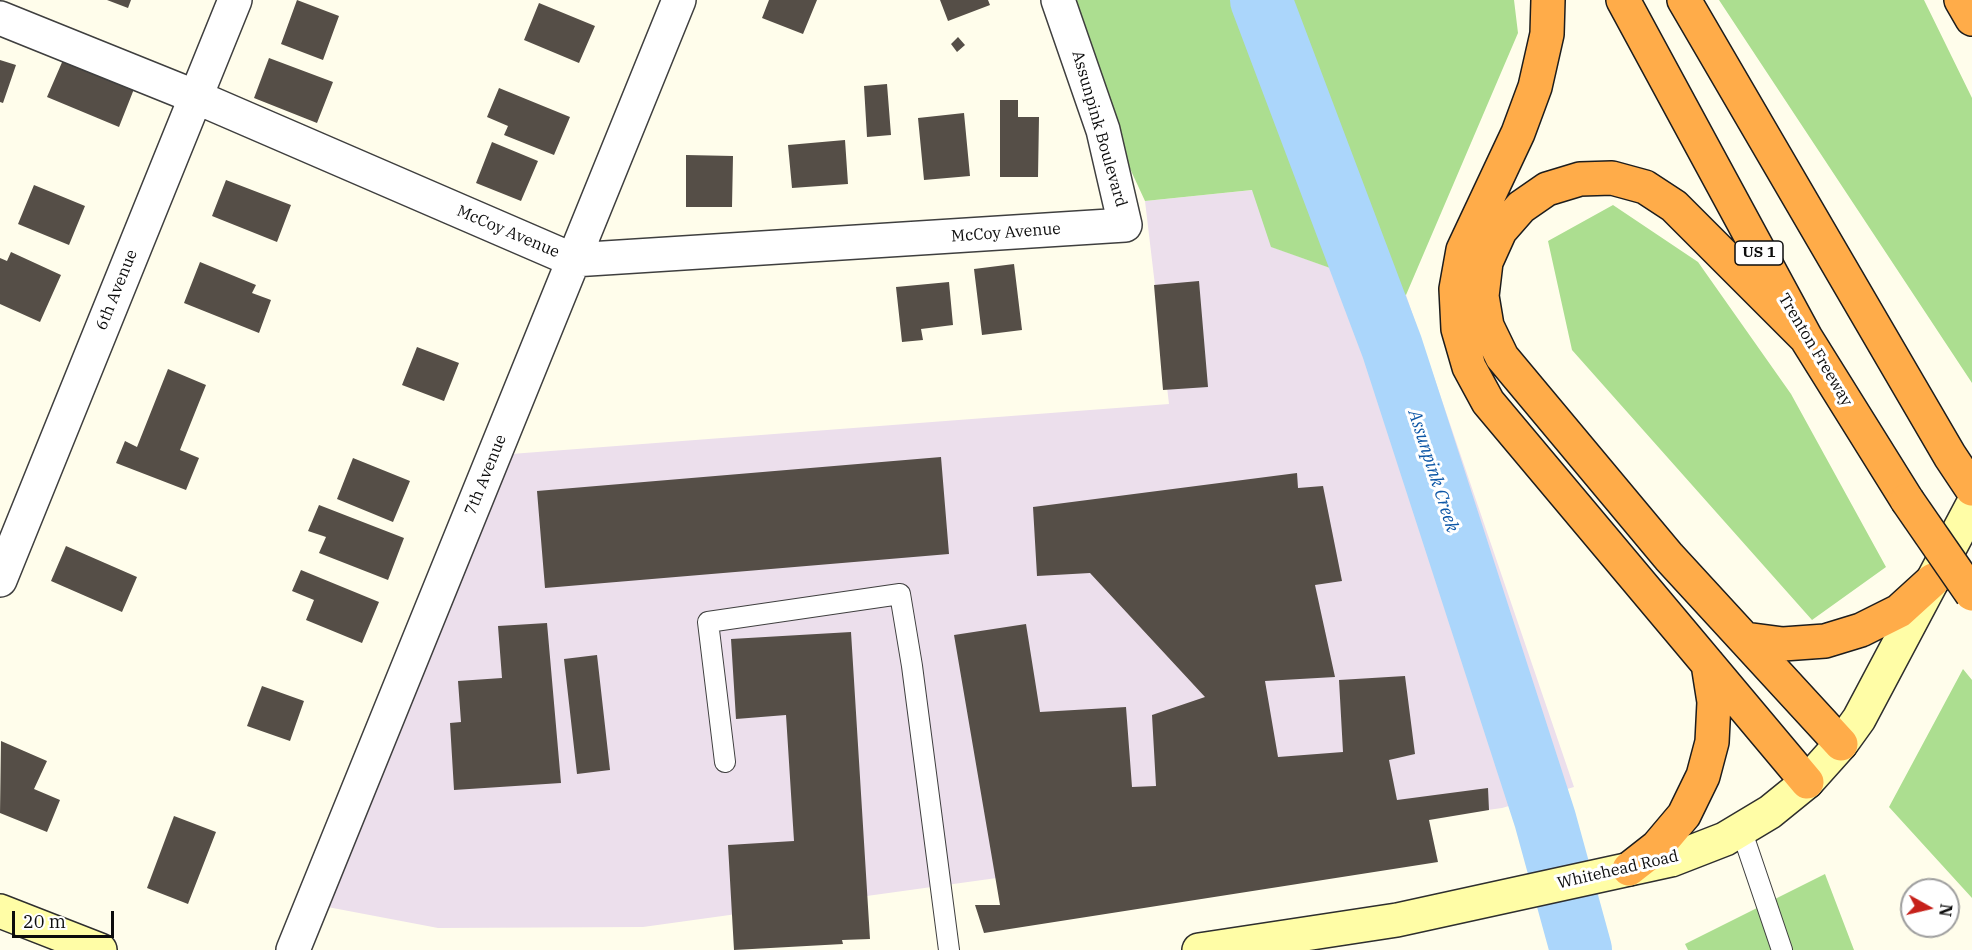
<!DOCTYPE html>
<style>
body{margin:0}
#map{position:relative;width:1972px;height:950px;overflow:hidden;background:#fffdeb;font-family:"IBM Plex Serif",serif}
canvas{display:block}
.north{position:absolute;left:1900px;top:878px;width:60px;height:60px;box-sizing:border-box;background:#fff;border:2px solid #9e9e9e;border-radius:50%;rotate:98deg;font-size:16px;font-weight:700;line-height:24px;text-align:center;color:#0c0c0c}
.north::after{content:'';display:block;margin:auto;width:21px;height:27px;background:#c6211a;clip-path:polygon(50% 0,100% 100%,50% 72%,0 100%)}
.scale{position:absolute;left:12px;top:911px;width:102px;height:27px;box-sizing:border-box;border:3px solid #0c0c0c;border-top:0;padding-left:8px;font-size:18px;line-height:21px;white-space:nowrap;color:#0c0c0c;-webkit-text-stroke:4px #fff;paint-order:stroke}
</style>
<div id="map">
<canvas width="1972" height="950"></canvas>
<div class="north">N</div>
<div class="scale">20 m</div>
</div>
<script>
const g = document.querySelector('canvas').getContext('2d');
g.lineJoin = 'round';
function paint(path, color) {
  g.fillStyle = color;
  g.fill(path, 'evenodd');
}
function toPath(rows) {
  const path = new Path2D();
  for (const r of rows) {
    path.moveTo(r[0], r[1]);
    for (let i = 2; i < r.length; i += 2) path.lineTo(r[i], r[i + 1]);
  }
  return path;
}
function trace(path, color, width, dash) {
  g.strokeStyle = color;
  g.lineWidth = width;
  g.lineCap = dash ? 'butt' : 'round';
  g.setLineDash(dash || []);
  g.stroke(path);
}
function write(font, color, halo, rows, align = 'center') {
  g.font = font + ' "IBM Plex Serif",serif';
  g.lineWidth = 6;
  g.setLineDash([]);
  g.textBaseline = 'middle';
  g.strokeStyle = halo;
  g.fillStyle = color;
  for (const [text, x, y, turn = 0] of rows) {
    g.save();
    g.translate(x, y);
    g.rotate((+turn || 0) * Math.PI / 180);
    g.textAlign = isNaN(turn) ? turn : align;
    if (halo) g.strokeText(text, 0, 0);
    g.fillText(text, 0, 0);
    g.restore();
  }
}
const industrial = toPath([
 [1253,190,1272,247,1406,295,1574,787,1502,808,643,927,438,928,317,905,498,455,1169,404,1145,201]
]);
const forest = toPath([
 [1052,0,1514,0,1518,33,1406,295,1271,247,1252,190,1145,201],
 [1719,0,1924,0,1972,98,1972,383],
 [1613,205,1698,262,1791,394,1886,567,1812,620,1572,350,1548,241],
 [1963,669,1972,680,1972,898,1889,807],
 [1825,874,1854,950,1688,950,1685,944]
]);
const river = toPath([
 [1261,0,1392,347,1545,819,1581,950]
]);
const building = toPath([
 [107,0,131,0,128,8],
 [297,0,339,16,323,60,281,44],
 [769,0,817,0,803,34,762,18],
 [940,0,988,0,990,5,948,21],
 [539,3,595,26,579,63,524,40],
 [958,37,965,45,957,52,951,44],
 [269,58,333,82,317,123,254,98],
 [0,60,16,65,3,103,0,102],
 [63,60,134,89,119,127,47,97],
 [887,84,891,135,867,137,864,86],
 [499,88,570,117,554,155,504,135,508,126,487,117],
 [1000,100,1018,100,1018,117,1039,117,1038,177,1000,177],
 [964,113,970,176,924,180,918,118],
 [845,140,848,184,792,188,788,145],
 [492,142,538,161,521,201,476,183],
 [686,155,733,156,732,207,686,207],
 [226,180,291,205,277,242,212,216],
 [34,185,85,206,69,245,18,224],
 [11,252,61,275,40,322,0,304,0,258,7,261],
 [200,262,256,285,252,293,271,300,259,333,184,303],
 [1014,264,1022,330,982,335,974,269],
 [1199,281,1208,387,1163,390,1154,285],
 [949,282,953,325,921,329,923,340,902,342,896,287],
 [417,347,459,363,444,401,402,385],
 [168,369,206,385,180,450,199,458,186,490,116,463,125,441,137,447],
 [941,457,949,554,545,588,537,491],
 [353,458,410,481,393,522,337,499],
 [1297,473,1298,488,1323,486,1342,581,1315,585,1335,677,1265,681,1278,757,1343,752,1339,680,1405,676,1415,754,1389,760,1397,800,1488,788,1489,810,1429,820,1438,862,984,933,975,905,1000,905,954,635,1026,624,1040,712,1126,707,1132,787,1156,786,1152,715,1205,697,1090,573,1037,576,1033,507],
 [319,505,404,538,388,580,319,553,326,537,308,531],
 [66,546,137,577,122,612,51,581],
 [301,570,379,602,362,643,306,620,314,600,292,591],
 [547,623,561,783,454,790,450,723,461,722,458,681,502,678,498,626],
 [851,632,870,939,842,940,843,944,734,950,728,845,794,841,786,715,736,719,731,639],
 [597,655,610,770,577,774,564,659],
 [262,686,304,701,290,741,247,726],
 [1,741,47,761,34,789,60,800,47,832,0,813],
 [174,816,216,832,188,904,147,888]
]);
const lane = toPath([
 [725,762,708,622,900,594,912,666,949,950],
 [1741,829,1782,950]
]);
const street = toPath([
 [0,18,196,97,573,260,1125,225,1103,130,1058,0],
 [0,580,235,0],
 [293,950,679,0]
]);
const secondary = toPath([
 [0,911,100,950],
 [1199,950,1397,920,1671,860,1725,839,1770,812,1807,782,1841,744,1859,719,1972,506]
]);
const highway = toPath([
 [1548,0,1547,34,1535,87,1518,133,1463,250,1456,289,1458,329,1469,367,1488,402,1807,782],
 [1623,0,1806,338,1907,500],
 [1684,0,1950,456,1972,489],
 [1961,0,1972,19],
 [1806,338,1674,206,1645,187,1612,178,1580,179,1547,189,1521,207,1500,231,1486,262,1482,296,1487,326,1502,357,1669,557,1841,744],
 [1745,639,1783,644,1825,641,1861,630,1899,611,1933,580],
 [1629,869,1657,847,1684,815,1703,776,1712,742,1714,702,1708,664]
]);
const highwayBridge = toPath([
 [1907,500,1972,594]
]);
const shields = [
 [1759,253,48]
];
const shieldNames = [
 ["US 1",1759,253]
];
const streetNames = [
 ["Assunpink Boulevard",1099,129,74],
 ["McCoy Avenue",508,232,23],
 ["McCoy Avenue",1006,233,-4],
 ["6th Avenue",117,290,-68],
 ["Trenton Freeway",1815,350,59],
 ["7th Avenue",486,475,-68],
 ["Whitehead Road",1618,870,-13]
];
const waterNames = [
 ["Assunpink Creek",1433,471,72]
];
paint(industrial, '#ecdfec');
paint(forest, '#acde90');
trace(river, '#abd6fb', 62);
paint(building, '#554e47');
trace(lane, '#3f3f3f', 22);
trace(street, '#3f3f3f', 36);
trace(secondary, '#2e2e2e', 36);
trace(highway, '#1d1d1d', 36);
trace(lane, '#fff', 20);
trace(street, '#fff', 33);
trace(secondary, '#fffda6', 33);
trace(highway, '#ffac49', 33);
trace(highwayBridge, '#1d1d1d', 36, []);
trace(highwayBridge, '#ffac49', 33);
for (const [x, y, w] of shields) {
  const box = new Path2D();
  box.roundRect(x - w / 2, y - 12, w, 24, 4.5);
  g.fillStyle = '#fff';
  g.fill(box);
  trace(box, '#0c0c0c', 1.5);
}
write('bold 15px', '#0c0c0c', null, shieldNames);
write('16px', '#0c0c0c', '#fff', streetNames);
write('italic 18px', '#0c56a6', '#fff', waterNames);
</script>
